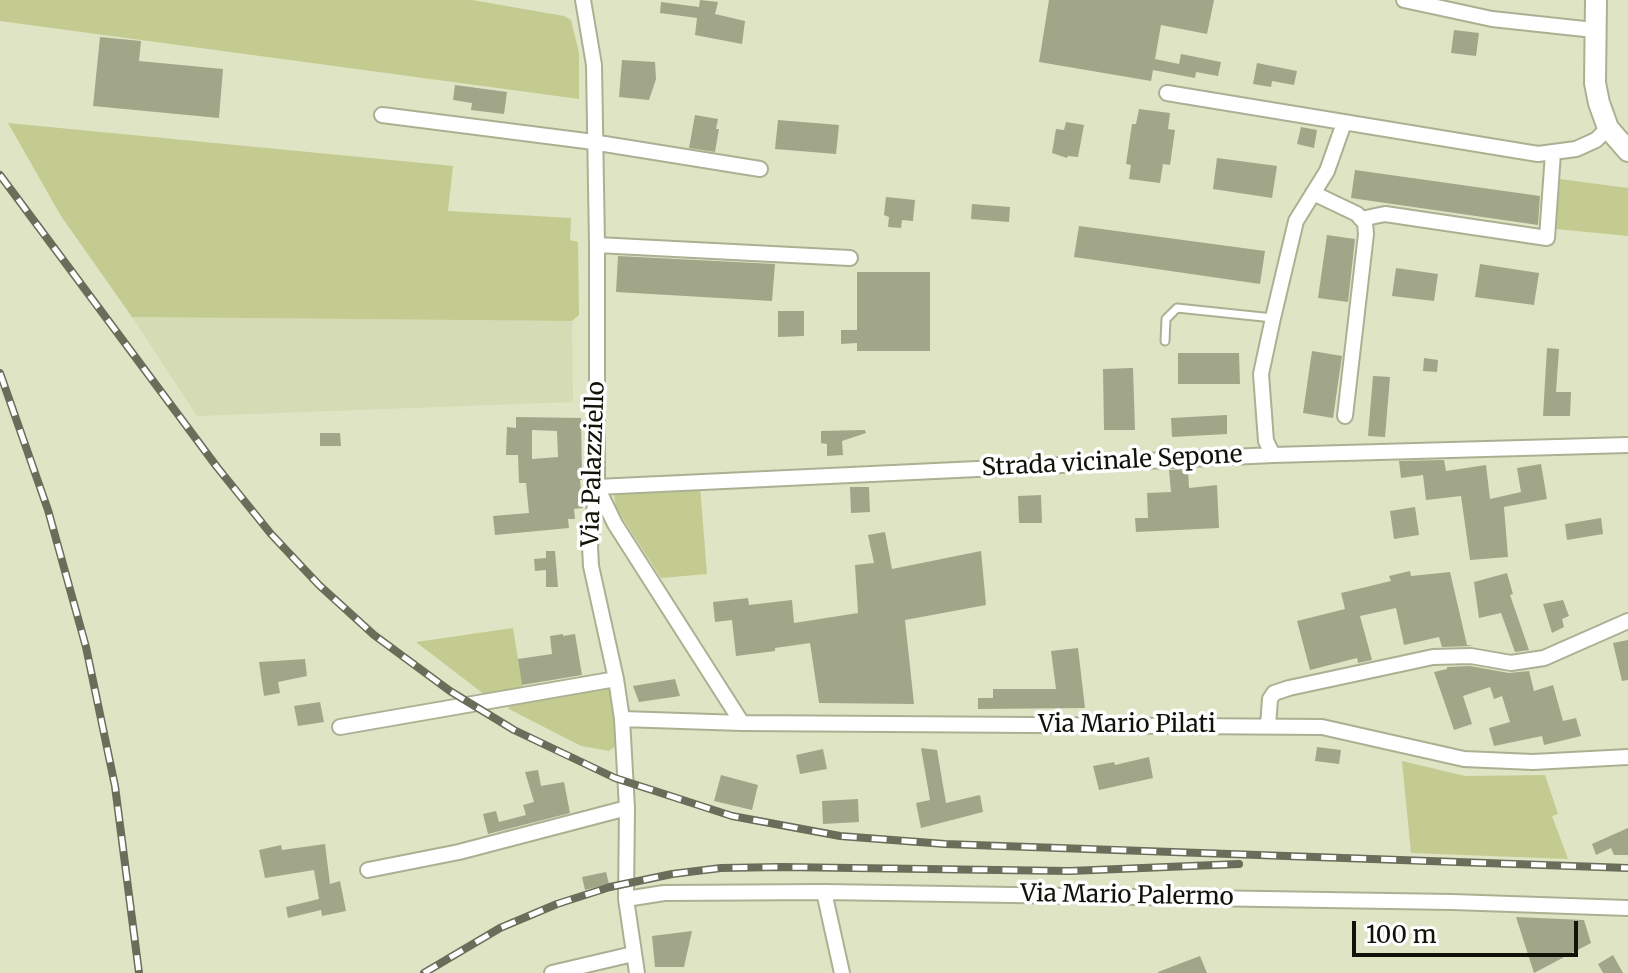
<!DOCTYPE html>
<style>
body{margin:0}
#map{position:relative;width:1628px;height:973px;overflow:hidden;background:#dfe4c4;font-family:Merriweather,serif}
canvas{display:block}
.scale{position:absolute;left:1352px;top:921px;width:226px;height:36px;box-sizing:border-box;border:4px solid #111308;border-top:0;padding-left:10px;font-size:24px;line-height:28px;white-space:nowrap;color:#111308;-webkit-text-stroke:6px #fff;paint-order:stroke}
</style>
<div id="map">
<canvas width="1628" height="973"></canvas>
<div class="scale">100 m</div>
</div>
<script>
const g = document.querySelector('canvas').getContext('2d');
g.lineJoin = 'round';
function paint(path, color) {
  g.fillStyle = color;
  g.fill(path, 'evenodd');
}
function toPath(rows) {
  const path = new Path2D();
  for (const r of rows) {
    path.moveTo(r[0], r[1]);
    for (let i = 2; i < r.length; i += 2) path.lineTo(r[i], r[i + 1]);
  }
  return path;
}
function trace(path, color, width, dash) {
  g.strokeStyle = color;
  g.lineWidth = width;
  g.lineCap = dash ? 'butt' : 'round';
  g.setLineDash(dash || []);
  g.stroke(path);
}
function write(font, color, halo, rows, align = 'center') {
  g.font = font + ' Merriweather,serif';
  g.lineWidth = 7;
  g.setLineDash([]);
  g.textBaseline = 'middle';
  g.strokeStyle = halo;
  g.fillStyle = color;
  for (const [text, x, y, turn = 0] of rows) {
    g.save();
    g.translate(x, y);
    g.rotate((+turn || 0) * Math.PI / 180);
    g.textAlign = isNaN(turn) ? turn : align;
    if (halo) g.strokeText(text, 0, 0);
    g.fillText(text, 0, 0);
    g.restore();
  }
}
const built = toPath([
 [132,317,572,321,573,402,197,416]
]);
const green = toPath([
 [0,0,472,0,564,16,571,20,579,53,579,99,0,21],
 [8,123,453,166,448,211,571,218,570,240,578,242,579,315,572,321,132,317,61,216],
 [1560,179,1628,188,1628,236,1556,229],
 [700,486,707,574,661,578,616,508,614,494,619,489],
 [513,628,523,690,485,695,416,642],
 [609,683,617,739,616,746,609,751,581,746,509,709,508,705],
 [1402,761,1465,776,1545,775,1558,814,1552,816,1568,859,1411,853]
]);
const building = toPath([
 [700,0,718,2,715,14,745,21,742,44,695,35,697,18,660,13,661,2,699,7],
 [1049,0,1214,0,1207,34,1161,25,1155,59,1179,64,1181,54,1221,62,1218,76,1196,72,1195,78,1153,70,1151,81,1039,62],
 [1454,30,1479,33,1476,56,1451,53],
 [100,37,141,41,139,61,223,69,219,118,93,106],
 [622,60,655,62,656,79,649,100,619,97],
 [1257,63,1297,71,1294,85,1272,81,1271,87,1253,84],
 [455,85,507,92,504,114,471,110,472,103,453,100],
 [1139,109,1170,113,1168,129,1175,130,1170,165,1163,164,1160,183,1129,179,1131,165,1126,164,1132,124,1136,124],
 [695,115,718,119,716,129,719,129,715,152,689,148],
 [778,120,839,125,836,154,775,149],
 [1066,122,1084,125,1078,157,1068,156,1067,158,1052,153,1056,129,1064,130],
 [1301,127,1317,130,1314,148,1297,144],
 [1217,158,1277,166,1272,198,1213,189],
 [1355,170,1540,196,1538,225,1351,198],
 [886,197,915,200,913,221,902,220,901,228,888,227,889,217,884,215],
 [972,204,1010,207,1009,222,971,219],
 [1079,226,1265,251,1260,284,1074,257],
 [1327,235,1355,239,1348,302,1318,298],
 [618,256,775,264,772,301,616,292],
 [1480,264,1539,273,1534,305,1475,297],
 [1396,268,1438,274,1434,301,1392,296],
 [857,272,930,272,930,351,857,351,857,343,841,344,841,330,857,330],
 [778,311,804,311,804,336,778,337],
 [1547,348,1559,349,1556,392,1571,392,1570,416,1543,416],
 [1312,351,1342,356,1333,418,1303,413],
 [1178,353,1239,353,1240,384,1178,384],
 [1424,358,1438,360,1437,372,1423,371],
 [1133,368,1135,430,1104,430,1103,369],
 [1373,376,1390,377,1385,437,1368,436],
 [1227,415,1227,434,1172,437,1171,418],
 [516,417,581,418,582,480,580,480,583,508,574,509,575,519,568,519,569,528,495,535,493,516,529,513,526,483,519,483,518,455,506,455,507,427,516,428],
 [532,430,557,431,558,457,532,459],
 [865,430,866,433,842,441,843,455,827,456,827,444,821,443,821,431],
 [320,433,340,433,341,446,320,446],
 [1444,460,1446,471,1486,465,1490,499,1521,492,1517,468,1541,464,1547,499,1504,507,1508,557,1470,560,1461,496,1426,500,1423,475,1401,478,1399,461],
 [1188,469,1189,488,1217,485,1219,528,1136,532,1135,518,1148,518,1147,493,1171,492,1169,470],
 [850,487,869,487,870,512,851,513],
 [1041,495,1042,523,1019,523,1018,496],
 [1415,507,1419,535,1394,539,1390,511],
 [1601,518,1603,534,1567,540,1565,524],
 [885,532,892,569,981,551,986,605,905,620,914,704,819,703,810,643,775,648,775,651,736,656,732,620,715,622,713,602,748,598,749,605,792,600,794,623,858,613,855,565,874,563,868,535],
 [546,551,555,551,558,587,546,587,546,570,535,571,534,559,546,558],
 [1410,571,1411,576,1450,572,1467,645,1473,646,1442,647,1439,637,1404,645,1396,608,1360,616,1372,660,1358,663,1357,658,1310,670,1297,621,1345,609,1341,593,1391,581,1389,576],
 [1507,573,1513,594,1510,595,1529,650,1515,652,1501,613,1479,618,1474,582],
 [1563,600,1569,616,1562,619,1564,627,1552,633,1543,604],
 [563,634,563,636,575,634,582,675,522,685,518,659,552,654,550,636],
 [1628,640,1628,680,1622,681,1613,643],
 [1078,648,1085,708,978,709,978,698,993,698,993,689,1056,689,1051,651],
 [305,659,307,676,278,682,280,693,264,696,259,662],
 [1470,666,1509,673,1529,671,1534,691,1553,685,1563,721,1576,718,1581,736,1544,745,1542,736,1494,746,1489,728,1510,722,1502,696,1494,699,1490,687,1463,696,1472,724,1454,730,1434,672,1447,669,1447,667],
 [675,679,680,696,639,702,633,686],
 [320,702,324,722,298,726,294,706],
 [1317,747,1341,750,1339,764,1315,761],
 [921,748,937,750,946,803,980,795,983,812,921,828,916,803,930,800],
 [823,749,827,769,800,774,796,755],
 [1149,757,1153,778,1099,790,1093,766,1114,762,1115,765],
 [538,770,541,786,564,782,570,813,488,834,483,814,496,811,499,822,526,815,523,805,534,802,525,772],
 [721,775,758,785,752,810,714,801],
 [858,799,859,822,823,824,822,801],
 [1628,828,1628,855,1614,855,1611,848,1596,855,1592,844],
 [325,844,330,884,340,881,346,911,322,916,321,910,288,918,286,907,319,899,314,870,265,878,259,850,281,845,282,850],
 [606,872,609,884,585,890,582,877],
 [1516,917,1584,920,1591,943,1534,973],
 [692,931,684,967,655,967,652,936],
 [1613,955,1623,973,1603,973,1598,964],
 [1200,956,1207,973,1158,973,1158,972]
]);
const lane = toPath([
 [1165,341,1166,319,1177,308,1273,318]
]);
const street = toPath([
 [583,0,594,65,597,245,597,487,590,546,591,566,616,679,622,719,627,808,626,899,637,973],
 [1404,0,1492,19,1594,30],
 [1167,93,1538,154,1576,149,1596,140,1608,128],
 [382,115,586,141,760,169],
 [1313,193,1357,214,1365,223,1366,234,1345,416],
 [1361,219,1385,214,1547,238,1553,153],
 [597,245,850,258],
 [1273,455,1266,441,1261,374,1273,318,1296,221,1327,171,1344,123],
 [622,719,742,723,1322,727,1464,759,1533,762,1628,757],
 [742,723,615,524,597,487,1273,455,1628,445],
 [1268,726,1270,699,1274,693,1289,688,1433,657,1471,656,1511,663,1544,658,1628,621],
 [340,727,616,679],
 [368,870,459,852,627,808],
 [824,892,842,973],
 [626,899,664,893,824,892,1452,902,1628,908],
 [552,973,633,954]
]);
const secondary = toPath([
 [1596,0,1595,83,1599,103,1608,128,1628,151]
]);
const rail = toPath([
 [0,175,217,467,271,534,319,585,374,635,450,691,514,730,615,778,732,816,840,836,945,844,1628,868],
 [0,373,48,510,86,647,115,786,139,973],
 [424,973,500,928,557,904,610,887,672,874,721,868,781,867,1070,871,1239,864]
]);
const streetNames = [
 ["Strada vicinale Sepone",1112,462,-3],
 ["Via Palazziello",594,464,-88],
 ["Via Mario Pilati",1127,725],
 ["Via Mario Palermo",1127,896,1]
];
paint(built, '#d5dbb4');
paint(green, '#c4cb91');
paint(building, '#a2a689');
trace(lane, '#acb092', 11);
trace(street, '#acb092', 18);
trace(secondary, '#acb092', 24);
trace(lane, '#fff', 7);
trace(street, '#fff', 14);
trace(secondary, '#fff', 20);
trace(rail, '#696d59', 8);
trace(rail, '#fff', 5, [15]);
write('24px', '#111308', '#fff', streetNames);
</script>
